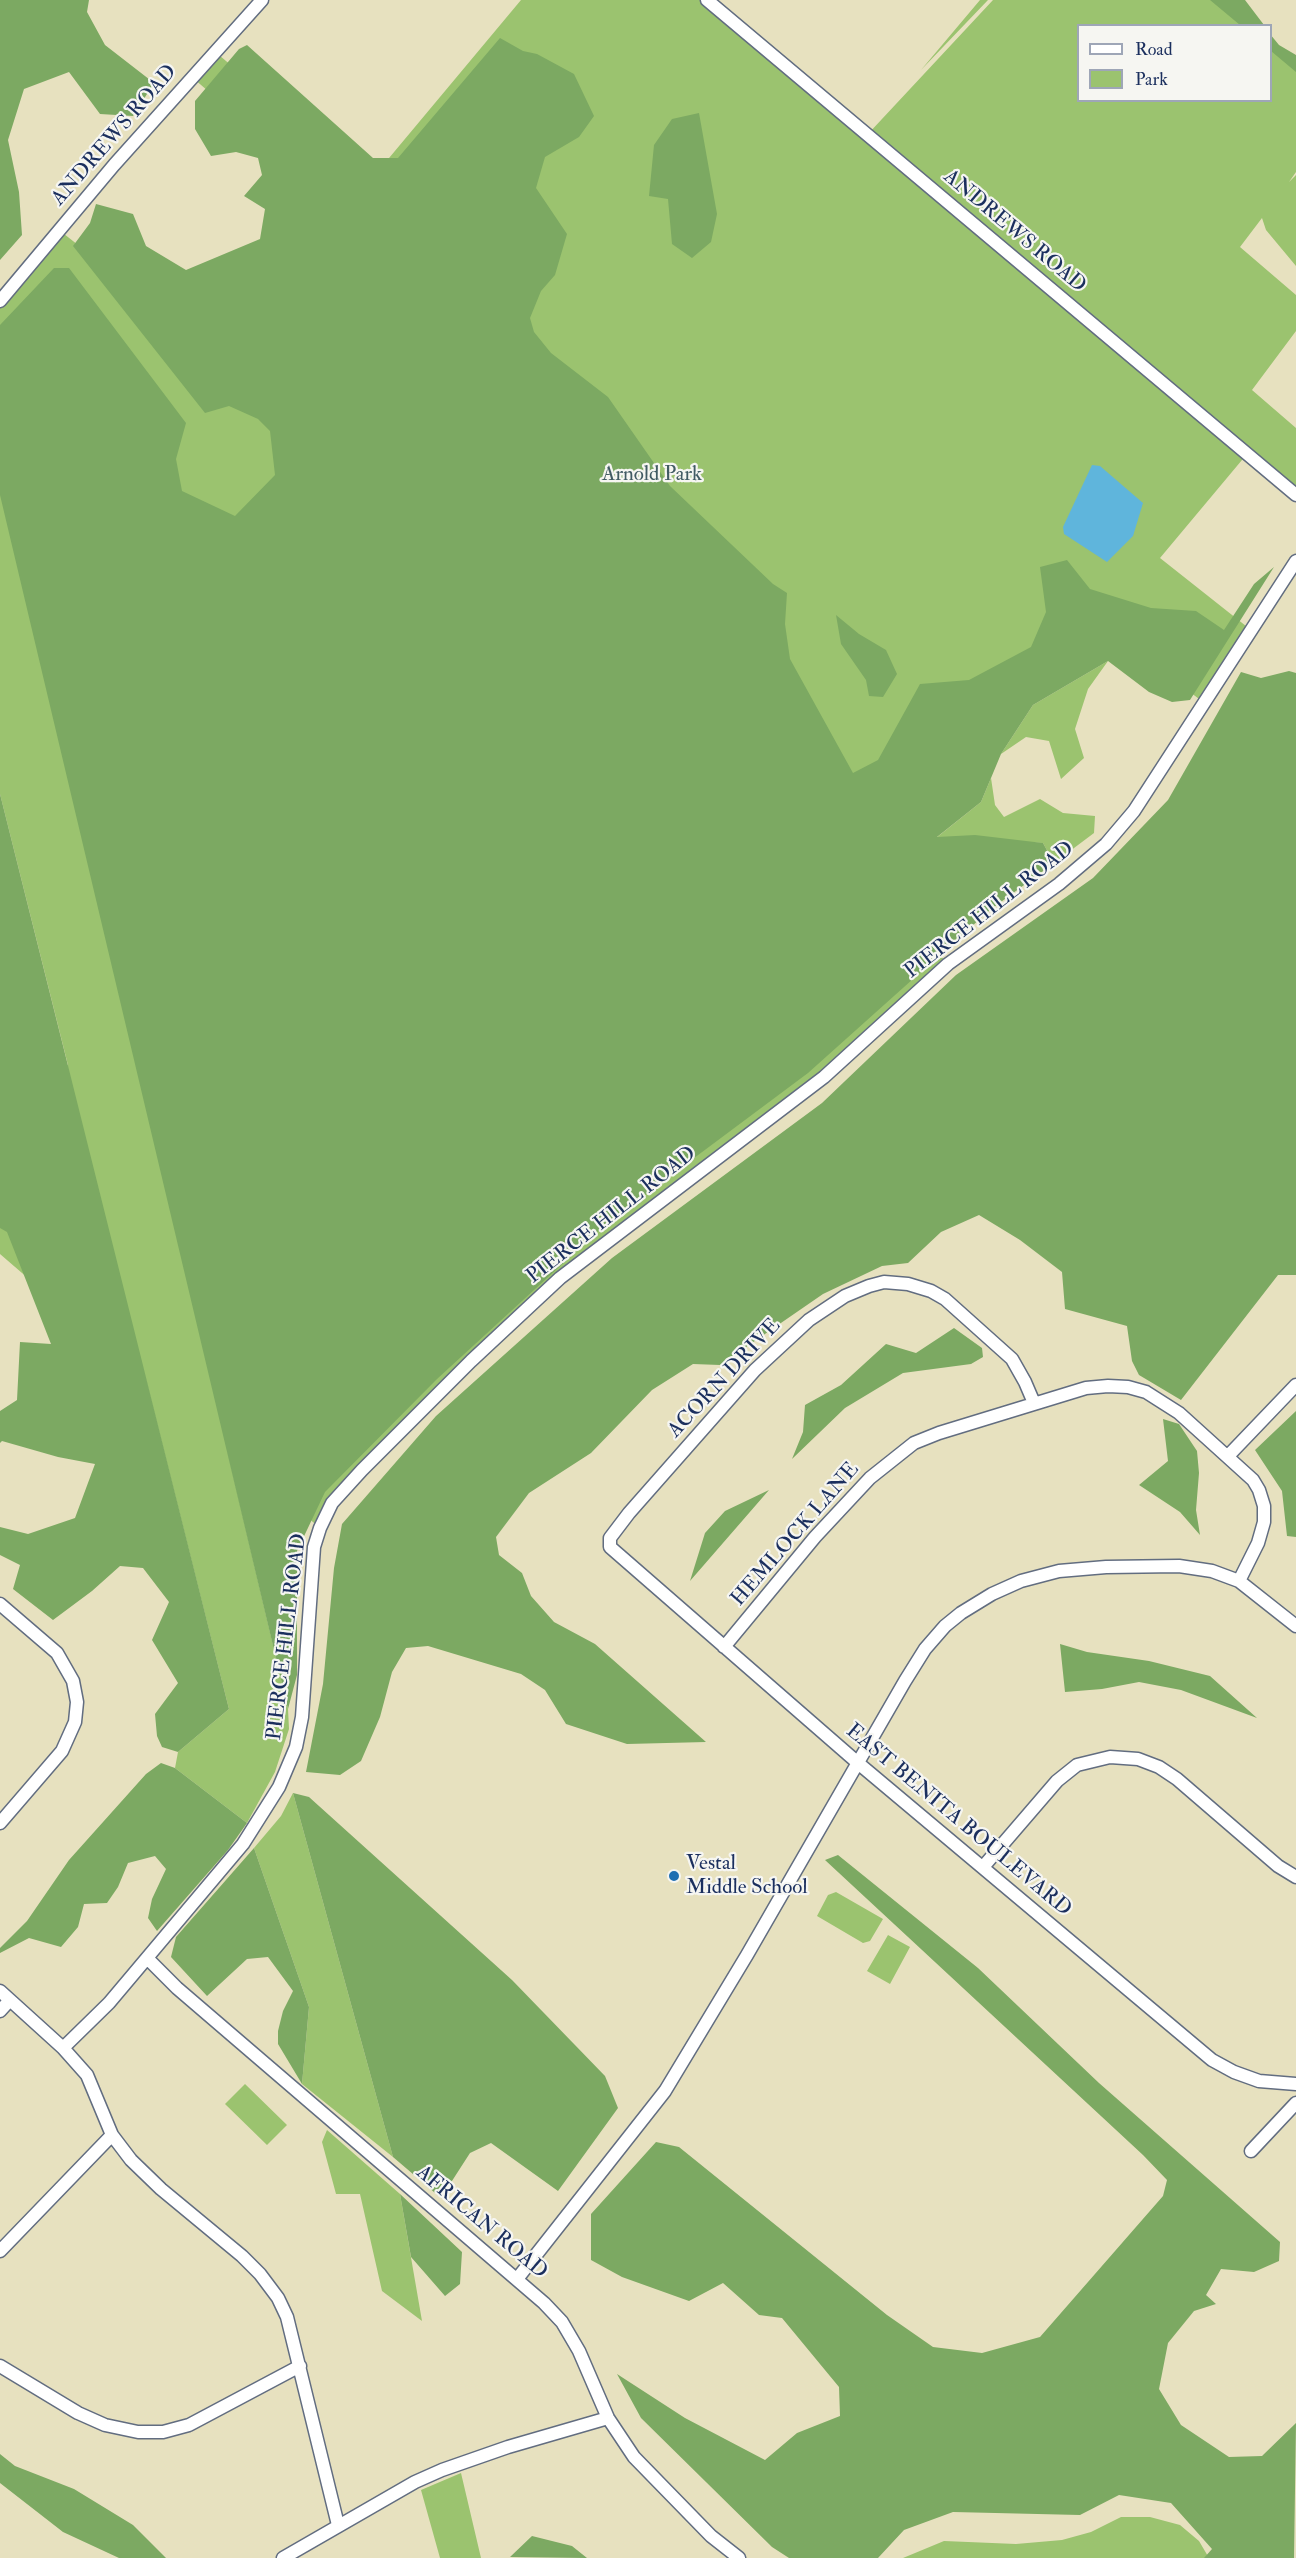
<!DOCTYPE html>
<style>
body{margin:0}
#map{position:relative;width:1296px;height:2558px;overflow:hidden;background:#e7e1bf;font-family:"IM FELL Double Pica",serif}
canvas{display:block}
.legend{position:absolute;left:1077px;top:24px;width:195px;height:78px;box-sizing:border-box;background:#f6f6f2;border:2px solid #9ea6b7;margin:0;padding:8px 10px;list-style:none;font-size:18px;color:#1b2f5e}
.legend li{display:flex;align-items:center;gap:12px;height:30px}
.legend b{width:30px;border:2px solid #9ea6b7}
</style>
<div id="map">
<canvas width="1296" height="2558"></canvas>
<ul class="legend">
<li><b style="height:8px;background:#fff"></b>Road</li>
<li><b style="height:16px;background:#9bc36f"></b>Park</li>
</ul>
</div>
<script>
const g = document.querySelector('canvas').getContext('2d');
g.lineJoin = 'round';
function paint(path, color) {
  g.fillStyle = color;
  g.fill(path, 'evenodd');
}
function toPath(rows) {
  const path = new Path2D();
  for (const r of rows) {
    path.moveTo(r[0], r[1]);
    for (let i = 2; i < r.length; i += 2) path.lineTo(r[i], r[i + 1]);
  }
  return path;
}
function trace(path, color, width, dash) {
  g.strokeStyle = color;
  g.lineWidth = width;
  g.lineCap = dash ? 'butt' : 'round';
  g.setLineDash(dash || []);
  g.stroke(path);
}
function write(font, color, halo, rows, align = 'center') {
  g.font = font + ' "IM FELL Double Pica",serif';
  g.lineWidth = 4.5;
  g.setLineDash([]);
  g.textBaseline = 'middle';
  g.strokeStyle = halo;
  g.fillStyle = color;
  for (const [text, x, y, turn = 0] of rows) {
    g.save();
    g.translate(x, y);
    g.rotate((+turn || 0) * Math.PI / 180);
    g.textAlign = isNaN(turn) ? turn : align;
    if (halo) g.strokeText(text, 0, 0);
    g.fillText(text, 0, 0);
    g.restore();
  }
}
const green = toPath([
 [521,0,707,0,868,134,993,0,1219,0,1250,25,1078,26,1078,100,1270,100,1271,43,1296,65,1296,172,1289,182,1296,175,1296,266,1266,230,1262,218,1240,247,1296,295,1296,331,1252,390,1296,428,1296,495,1247,454,1160,558,1251,630,1203,702,1089,615,845,851,948,964,824,1077,591,1252,362,1470,320,1528,227,1449,288,1709,289,1729,275,1772,247,1823,175,1768,178,1752,229,1709,146,1380,0,1254,0,1137,68,1065,0,794,0,301,59,230,224,360,346,211,193,78,213,50,369,182],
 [980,0,988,0,921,70],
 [1108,661,1088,689,1075,729,1084,758,1061,779,1049,741,1026,737,1001,754,1033,705],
 [991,778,995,805,1004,817,1040,799,1063,813,1095,816,1094,833,1054,863,1043,843,936,838,981,802],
 [293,1793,393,2157,302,2084,309,2007,254,1848,281,1816],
 [836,1892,883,1919,870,1941,863,1943,817,1916,828,1895],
 [888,1935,910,1947,890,1984,867,1971],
 [245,2084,287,2125,267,2145,225,2104],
 [327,2130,400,2194,422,2321,382,2291,360,2194,336,2194,322,2142],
 [461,2473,481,2558,440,2558,421,2490],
 [1121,2517,1150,2517,1180,2525,1199,2541,1209,2558,903,2558,944,2541,1016,2544,1062,2540,1091,2532]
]);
const forest = toPath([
 [0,0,89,0,87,12,105,45,154,83,133,116,100,114,69,72,24,89,8,140,19,192,22,235,0,260],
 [1210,0,1245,0,1264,25,1240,25],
 [1270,34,1279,45,1296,55,1296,72,1271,51],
 [500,38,523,51,537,54,574,74,594,116,579,137,545,157,536,188,567,234,555,275,541,291,530,318,534,332,551,353,608,397,670,486,773,584,787,593,785,624,790,659,853,773,878,760,920,684,969,680,1031,647,1046,612,1040,567,1067,560,1090,589,1151,608,1196,611,1224,630,1254,584,1274,567,1190,700,1172,702,1149,692,1108,661,1033,705,1001,754,981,802,937,837,975,835,1043,843,1054,863,990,910,808,1073,607,1223,437,1379,325,1492,297,1551,297,1675,288,1709,0,495,0,325,54,268,69,268,186,423,176,459,182,491,235,516,275,475,270,431,258,419,229,406,205,413,73,246,90,223,96,204,133,214,146,246,186,270,260,239,265,209,244,196,262,175,258,158,236,152,211,156,195,129,195,101,239,49,247,45,373,158,398,158],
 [699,113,717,214,711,242,692,258,672,244,668,199,649,196,654,145,672,119],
 [836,615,859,634,886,650,897,674,883,697,869,696,866,680,841,644],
 [1289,671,1296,673,1296,1275,1278,1275,1181,1400,1139,1375,1132,1361,1127,1326,1065,1309,1062,1272,1020,1240,979,1215,941,1232,908,1263,882,1266,823,1294,720,1365,693,1364,652,1390,591,1453,529,1493,496,1537,499,1555,522,1573,531,1596,554,1622,595,1644,706,1742,627,1744,566,1724,545,1690,521,1674,428,1646,406,1648,392,1672,380,1717,361,1761,340,1775,306,1772,323,1684,334,1568,342,1524,436,1416,612,1258,822,1103,956,975,1093,878,1168,800,1241,672,1261,678],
 [0,794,229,1709,178,1752,162,1747,157,1736,155,1714,178,1683,152,1640,169,1602,143,1568,120,1566,92,1591,53,1620,13,1589,20,1565,0,1555,0,1527,28,1534,75,1518,95,1464,58,1457,2,1441,0,1443,0,1411,17,1400,20,1342,51,1344,7,1232,0,1228],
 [954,1328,982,1348,983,1357,971,1364,903,1373,845,1408,792,1459,803,1432,805,1405,841,1385,886,1344,916,1353],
 [1296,1411,1296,1537,1287,1536,1282,1491,1255,1450],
 [1163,1419,1179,1424,1197,1451,1199,1473,1196,1510,1200,1535,1180,1512,1139,1485,1168,1461],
 [769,1490,690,1581,705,1533,725,1511],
 [1060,1644,1087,1652,1149,1661,1210,1676,1257,1718,1181,1690,1139,1682,1102,1689,1065,1692],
 [161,1763,175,1768,247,1823,228,1850,157,1931,148,1918,152,1899,166,1869,155,1856,128,1863,118,1887,107,1903,84,1904,78,1927,61,1947,29,1938,0,1953,0,1948,27,1921,69,1860,146,1774],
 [293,1793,309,1797,512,1980,605,2076,618,2108,558,2191,491,2143,470,2153,441,2198,393,2157],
 [254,1848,309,2007,302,2084,278,2044,278,2031,283,2011,293,1991,268,1957,247,1959,207,1996,171,1957,176,1937],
 [838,1855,978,1968,1099,2083,1280,2242,1279,2261,1254,2272,1221,2269,1206,2295,1216,2304,1194,2311,1168,2343,1159,2389,1181,2425,1229,2457,1262,2456,1296,2423,1294,2558,1204,2558,1212,2549,1171,2503,1119,2495,1080,2515,953,2512,904,2530,878,2558,789,2558,772,2547,641,2418,617,2374,685,2418,765,2460,797,2433,840,2416,839,2387,782,2318,759,2315,723,2283,689,2301,622,2277,591,2260,591,2214,656,2142,679,2147,887,2315,933,2347,982,2353,1040,2337,1163,2196,1167,2180,1143,2155,825,1860],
 [400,2194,462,2252,460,2284,445,2296,411,2257],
 [0,2454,15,2466,74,2489,133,2525,166,2558,119,2558,63,2532,0,2483],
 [532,2536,572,2546,587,2558,510,2557]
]);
const water = toPath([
 [1092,465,1100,466,1143,503,1133,536,1107,562,1064,534,1063,527]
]);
const minor = toPath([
 [707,0,1296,495],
 [0,301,114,165,262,0],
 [1034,1403,1025,1382,1012,1359,945,1299,931,1291,908,1284,884,1282,869,1286,845,1296,809,1320,755,1370,629,1513,610,1538,610,1547,858,1763,1212,2060,1234,2072,1259,2081,1296,2084],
 [1228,1456,1296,1385],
 [0,1604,57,1653,73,1681,77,1702,75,1722,62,1751,0,1823],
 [724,1647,815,1537,870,1478,914,1443,939,1433,1086,1388,1108,1386,1128,1387,1146,1392,1179,1413,1253,1480,1259,1490,1264,1506,1264,1522,1258,1543,1239,1581],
 [983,1867,1057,1781,1077,1765,1110,1757,1138,1759,1159,1767,1177,1779,1278,1866,1296,1877],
 [147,1958,177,1988,544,2303,562,2322,579,2351,608,2418,634,2457,711,2536,739,2558],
 [0,1991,63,2048,87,2075,112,2135,131,2160,161,2189,242,2256,260,2274,278,2298,287,2317,338,2525],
 [0,2011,10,2000],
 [63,2048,109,2003,243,1844,279,1787,296,1747,302,1717,314,1547,320,1528,332,1503,362,1470,471,1361,560,1278,824,1077,948,964,1059,884,1106,844,1134,811,1296,561],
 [1251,2151,1296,2103],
 [0,2251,112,2135],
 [517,2279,665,2091,747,1955,905,1681,925,1649,945,1626,961,1613,992,1594,1021,1581,1059,1571,1106,1567,1179,1566,1212,1571,1239,1581,1296,1626],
 [0,2366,78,2413,105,2425,138,2432,163,2432,189,2425,300,2366],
 [283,2558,415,2482,442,2470,508,2447,608,2418]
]);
const markers = [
 [674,1876,6,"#1f6fb2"]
];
const streetNames = [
 ["ANDREWS ROAD",115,136,-49],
 ["ANDREWS ROAD",1014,232,40],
 ["PIERCE HILL ROAD",990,911,-38],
 ["PIERCE HILL ROAD",612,1216,-38],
 ["ACORN DRIVE",725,1379,-47],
 ["HEMLOCK LANE",796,1535,-49],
 ["PIERCE HILL ROAD",288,1637,-83],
 ["EAST BENITA BOULEVARD",958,1821,40],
 ["AFRICAN ROAD",481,2223,40]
];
const parkNames = [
 ["Arnold Park",652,475]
];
const poiNames = [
 ["Vestal",686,1864],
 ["Middle School",686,1888]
];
paint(green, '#9bc36f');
paint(forest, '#7ca962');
paint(water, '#5fb5dc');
trace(minor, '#626d80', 15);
trace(minor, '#fff', 12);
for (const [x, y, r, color] of markers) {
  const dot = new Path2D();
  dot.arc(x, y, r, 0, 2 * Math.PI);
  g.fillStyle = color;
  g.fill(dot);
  trace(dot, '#f6f6f2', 2);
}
write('21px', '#1b2f5e', '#f6f6f2', streetNames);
write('21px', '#415b63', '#f6f6f2', parkNames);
write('21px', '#1b2f5e', '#f6f6f2', poiNames, 'left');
</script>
